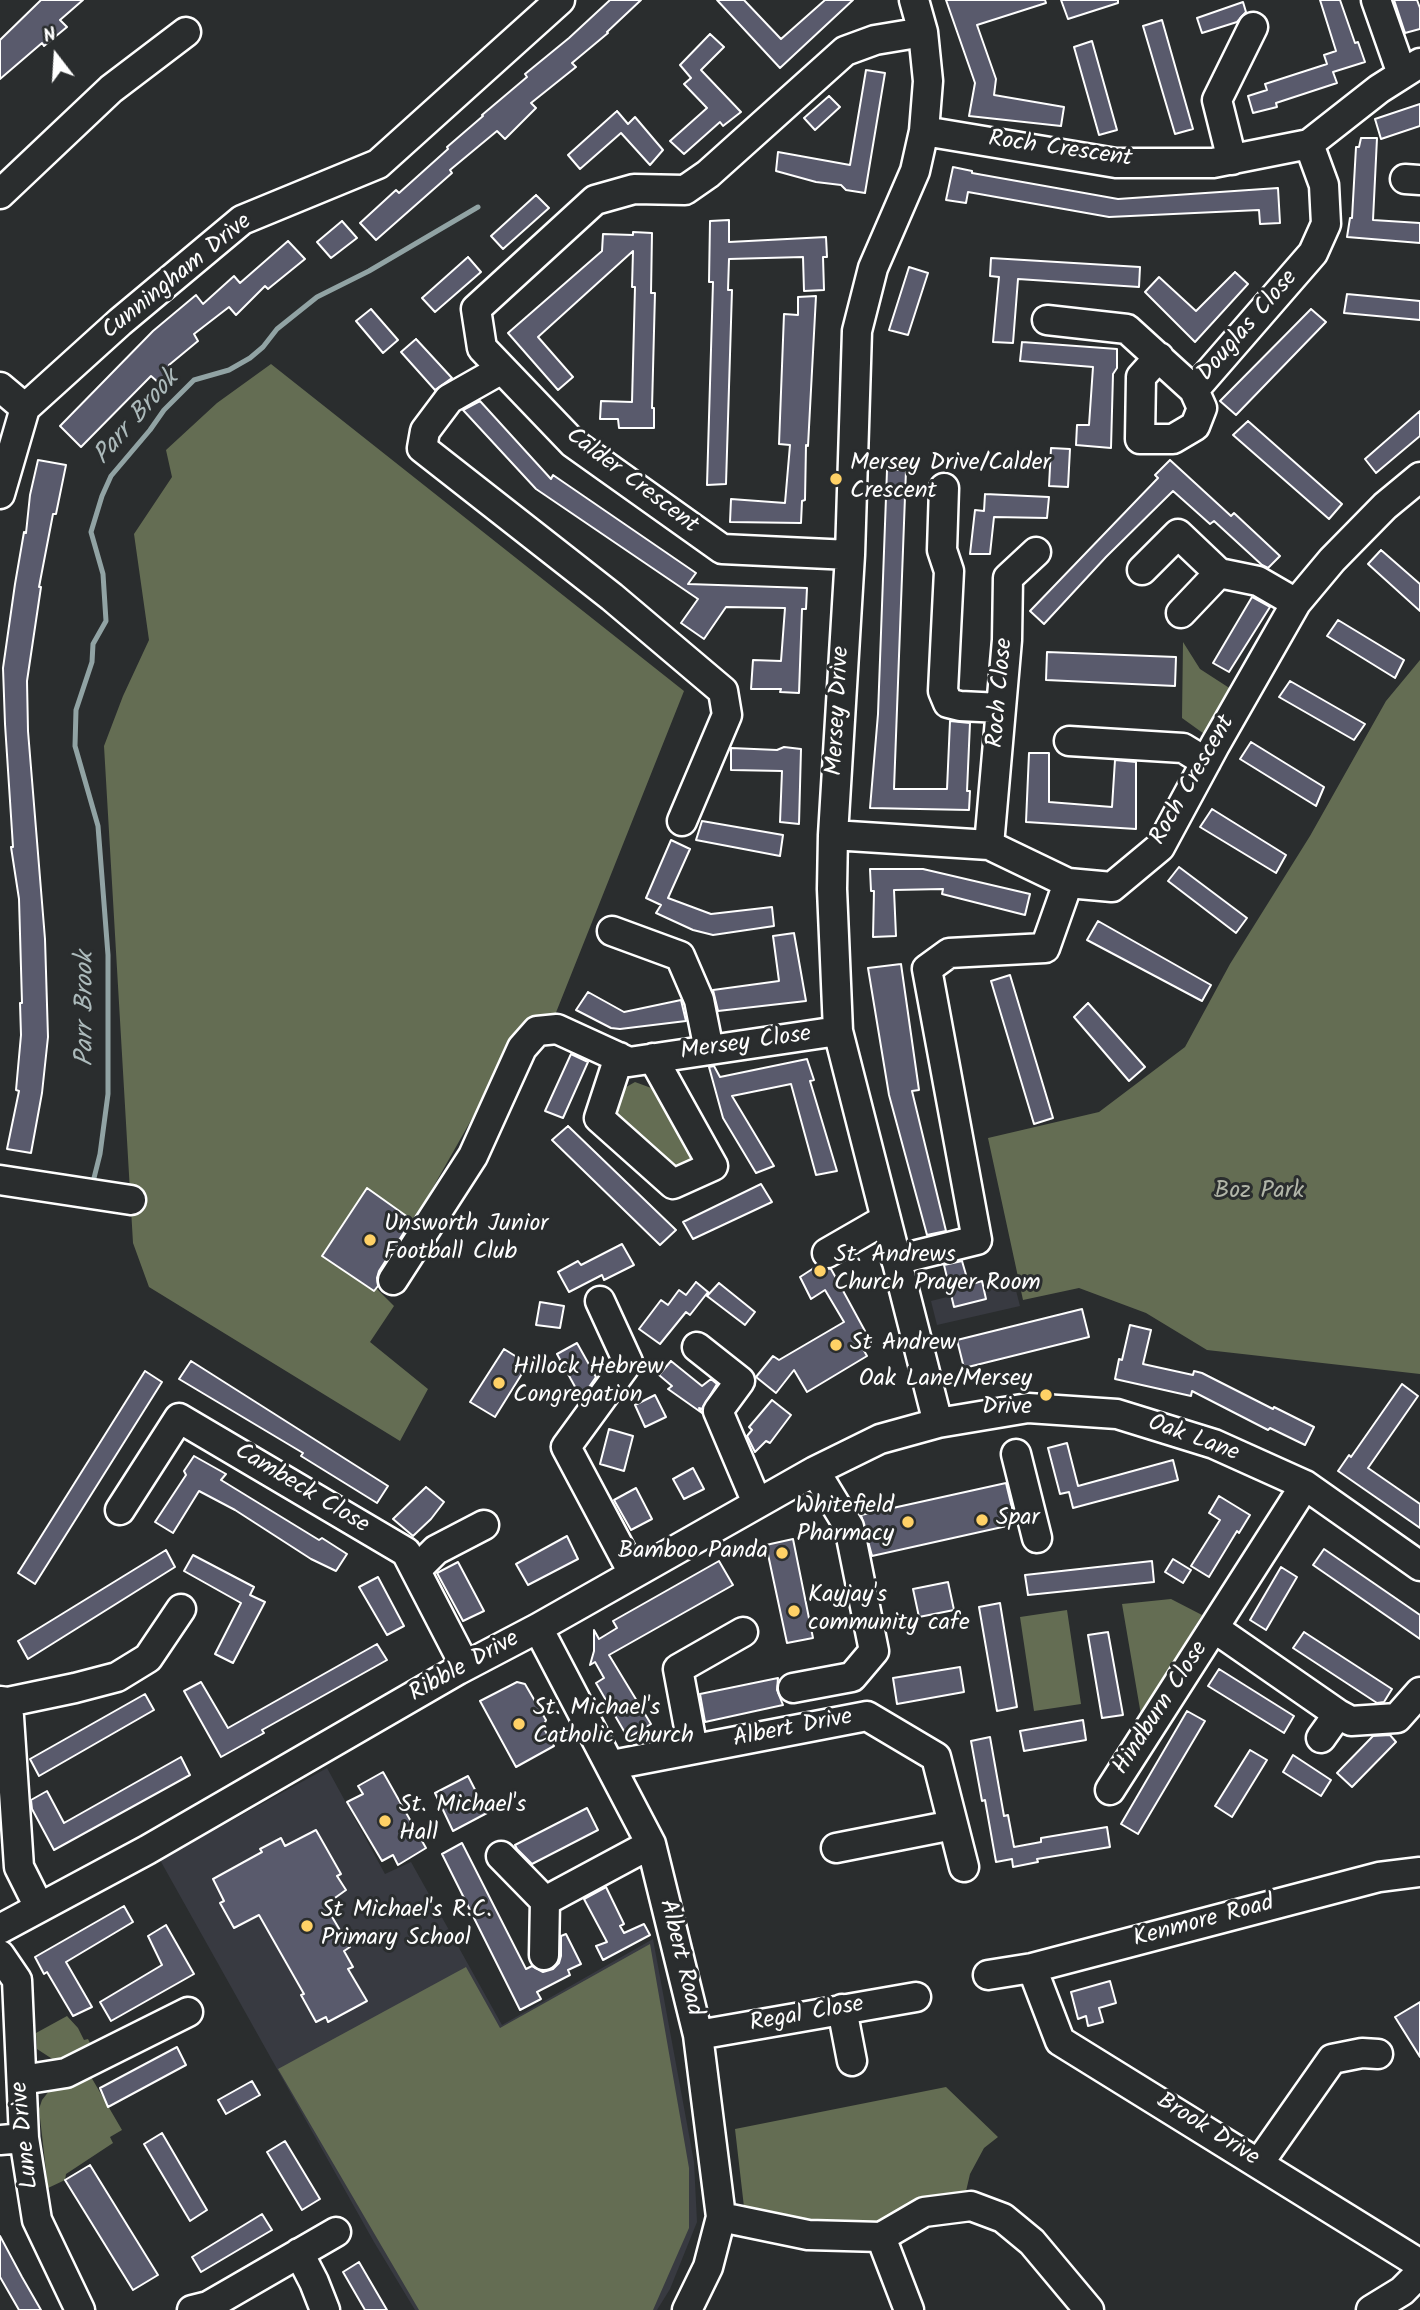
<!DOCTYPE html>
<style>
body{margin:0}
#map{position:relative;width:1420px;height:2310px;overflow:hidden;background:#2a2d2e;font-family:Kalam,sans-serif}
canvas{display:block}
.north{position:absolute;left:21px;top:21px;width:70px;height:70px;-webkit-text-stroke:5px #2a2d2e;paint-order:stroke;rotate:343deg;font-size:19px;font-weight:700;line-height:28px;text-align:center;color:#fff}
.north::after{content:'';display:block;margin:auto;width:24px;height:32px;background:#fff;clip-path:polygon(50% 0,100% 100%,50% 72%,0 100%)}
</style>
<div id="map">
<canvas width="1420" height="2310"></canvas>
<div class="north">N</div>
</div>
<script>
const g = document.querySelector('canvas').getContext('2d');
g.lineJoin = 'round';
function paint(path, color) {
  g.fillStyle = color;
  g.fill(path, 'evenodd');
}
function toPath(rows) {
  const path = new Path2D();
  for (const r of rows) {
    path.moveTo(r[0], r[1]);
    for (let i = 2; i < r.length; i += 2) path.lineTo(r[i], r[i + 1]);
  }
  return path;
}
function trace(path, color, width, dash) {
  g.strokeStyle = color;
  g.lineWidth = width;
  g.lineCap = dash ? 'butt' : 'round';
  g.setLineDash(dash || []);
  g.stroke(path);
}
function write(font, color, halo, rows, align = 'center') {
  g.font = font + ' Kalam,sans-serif';
  g.lineWidth = 6;
  g.setLineDash([]);
  g.textBaseline = 'middle';
  g.strokeStyle = halo;
  g.fillStyle = color;
  for (const [text, x, y, turn = 0] of rows) {
    g.save();
    g.translate(x, y);
    g.rotate((+turn || 0) * Math.PI / 180);
    g.textAlign = isNaN(turn) ? turn : align;
    if (halo) g.strokeText(text, 0, 0);
    g.fillText(text, 0, 0);
    g.restore();
  }
}
const built = toPath([
 [1013,1279,1020,1306,937,1325,931,1301,951,1296,950,1291,982,1281,983,1285],
 [327,1768,385,1874,411,1862,502,2025,653,1939,694,2162,697,2222,670,2289,657,2310,415,2310,374,2242,160,1860]
]);
const green = toPath([
 [271,364,684,691,555,1015,525,1025,376,1288,394,1306,370,1342,428,1389,400,1441,149,1287,133,1243,104,746,123,696,149,640,134,534,172,477,166,450,217,403],
 [1183,642,1200,669,1234,691,1207,736,1182,718],
 [1420,660,1420,1374,1207,1350,1146,1313,1079,1288,1023,1300,988,1138,1099,1112,1185,1047,1230,964,1310,836,1386,701],
 [635,1082,654,1089,698,1159,673,1176,610,1114,621,1090],
 [1171,1599,1202,1615,1141,1715,1122,1604],
 [1067,1610,1081,1704,1034,1711,1020,1617],
 [650,1944,689,2168,689,2228,653,2310,419,2310,278,2069,466,1967,500,2028],
 [67,2016,78,2028,84,2040,88,2039,91,2045,57,2062,37,2049,36,2033],
 [87,2070,122,2130,110,2137,113,2143,66,2174,65,2180,48,2188,39,2109,42,2100,53,2086],
 [946,2087,998,2137,984,2148,970,2174,964,2200,879,2226,845,2230,803,2218,744,2207,735,2129]
]);
const stream = toPath([
 [94,1178,100,1154,108,1094,108,955,98,826,75,746,76,710,92,662,93,644,106,621,103,574,91,532,102,496,111,476,150,430,164,410,194,380,229,370,250,358,263,347,277,329,317,297,369,271,478,207]
]);
const building = toPath([
 [41,0,83,0,60,20,67,27,44,46,42,43,0,79,0,40,41,0],
 [610,0,641,0,607,32,608,33,572,63,576,67,531,103,536,108,505,139,497,131,450,170,452,173,376,240,360,223,396,190,399,193,448,149,447,147,483,116,482,115,527,77,525,74,569,38,610,0],
 [717,0,744,0,781,39,825,0,853,0,780,68,717,0],
 [946,0,1045,0,1046,3,977,25,996,79,994,95,1064,107,1061,126,969,116,975,83,946,0],
 [1061,0,1118,0,1118,3,1068,19,1061,0],
 [1320,0,1340,0,1355,43,1358,42,1365,62,1333,72,1337,83,1276,103,1277,107,1253,113,1248,96,1267,90,1265,84,1327,64,1324,55,1336,51,1320,0],
 [1394,0,1417,0,1420,8,1420,29,1405,33,1394,0],
 [1243,2,1246,12,1237,22,1202,33,1197,18,1243,2],
 [1162,20,1193,129,1175,134,1143,26,1162,20],
 [710,34,724,47,701,70,741,112,723,126,720,122,684,154,670,141,707,108,684,84,691,78,680,65,710,34],
 [1092,41,1117,130,1099,135,1074,47,1092,41],
 [866,70,885,73,865,193,846,190,841,185,816,182,776,171,778,152,850,165,866,70],
 [829,96,840,107,815,130,804,118,829,96],
 [1420,104,1420,126,1381,139,1375,119,1420,104],
 [617,111,628,124,635,117,663,150,650,165,621,133,580,169,568,155,617,111],
 [1361,138,1377,138,1373,220,1420,223,1420,243,1347,237,1350,218,1352,218,1356,147,1359,147,1361,138],
 [953,167,972,171,972,173,1118,199,1278,188,1280,223,1260,224,1259,210,1109,217,968,192,966,203,946,200,953,167],
 [536,195,549,208,503,249,491,236,536,195],
 [729,220,729,242,826,237,827,257,823,257,824,290,804,291,803,257,729,259,728,290,732,290,726,484,707,485,713,282,709,282,710,221,729,220],
 [342,221,357,238,331,258,317,242,342,221],
 [633,232,652,233,651,293,655,293,652,408,654,408,654,428,619,428,618,419,600,419,601,401,632,402,635,287,632,287,633,251,538,337,573,377,558,390,508,333,602,251,603,234,633,235,633,232],
 [288,241,305,259,268,289,265,286,236,315,229,307,194,334,198,341,169,365,171,368,159,383,151,376,81,447,60,426,153,331,196,295,203,304,234,276,240,283,288,241],
 [468,257,481,272,435,312,422,298,468,257],
 [991,258,1140,267,1139,287,1018,279,1013,343,993,342,999,277,990,276,991,258],
 [909,267,928,273,908,335,889,330,909,267],
 [1235,272,1248,284,1195,342,1145,292,1159,277,1196,311,1235,272],
 [1347,294,1420,301,1420,320,1344,313,1347,294],
 [816,296,808,446,806,445,805,500,802,501,801,523,730,522,731,499,785,503,790,445,779,444,784,314,798,315,798,297,816,296],
 [371,309,398,340,383,353,356,321,371,309],
 [1311,309,1326,322,1236,415,1220,401,1311,309],
 [416,339,452,378,435,390,401,352,416,339],
 [1022,342,1117,349,1117,368,1113,374,1111,448,1076,445,1077,425,1089,425,1093,367,1020,361,1022,342],
 [480,401,551,479,553,475,696,573,688,584,807,588,806,609,802,609,799,693,780,692,781,689,751,689,753,660,781,661,785,608,726,607,704,639,681,623,698,599,536,489,463,410,480,401],
 [1420,411,1420,436,1376,473,1365,459,1420,411],
 [1248,421,1342,504,1329,519,1233,435,1248,421],
 [1051,448,1070,449,1068,487,1049,486,1051,448],
 [38,460,66,465,56,514,53,514,39,587,41,587,27,681,28,731,45,939,48,1037,42,1093,31,1153,7,1149,19,1091,16,1090,21,1035,20,1003,22,1003,19,899,11,847,13,847,5,724,3,668,15,584,24,532,26,533,30,495,38,460],
 [1170,460,1231,516,1234,513,1280,556,1268,568,1262,565,1214,521,1210,524,1173,491,1106,557,1044,624,1030,611,1158,478,1155,475,1170,460],
 [887,470,906,470,894,789,947,789,950,721,970,723,967,791,970,791,969,810,870,808,878,714,887,470],
 [985,494,1049,497,1047,518,994,517,990,554,970,554,975,510,984,511,985,494],
 [1381,550,1420,584,1420,611,1368,564,1381,550],
 [1252,597,1270,607,1229,672,1213,663,1252,597],
 [1338,620,1404,660,1395,678,1327,636,1338,620],
 [1047,652,1176,657,1175,686,1046,680,1047,652],
 [1290,681,1365,724,1354,740,1279,697,1290,681],
 [1251,742,1324,787,1316,806,1240,759,1251,742],
 [784,747,801,749,799,824,780,822,782,771,731,770,731,748,777,750,784,747],
 [1029,753,1049,753,1049,802,1112,807,1115,760,1136,762,1136,829,1026,822,1029,753],
 [1212,809,1286,855,1276,873,1200,827,1212,809],
 [702,821,783,835,780,856,696,840,702,821],
 [671,840,690,849,668,898,711,914,772,907,774,926,713,935,693,930,656,913,661,905,646,898,671,840],
 [1179,867,1247,918,1236,933,1168,881,1179,867],
 [870,869,923,869,1030,894,1025,915,942,894,943,889,894,890,896,936,873,937,874,891,871,891,870,869],
 [1098,921,1211,985,1202,1001,1087,940,1098,921],
 [794,933,806,1001,718,1011,713,990,779,981,773,936,794,933],
 [901,964,919,1090,912,1091,946,1231,927,1235,889,1095,868,968,901,964],
 [1010,975,1053,1118,1034,1124,991,981,1010,975],
 [588,992,624,1012,681,1000,686,1021,620,1029,611,1028,576,1010,588,992],
 [1088,1003,1145,1067,1129,1081,1074,1017,1088,1003],
 [571,1054,588,1062,563,1118,545,1111,571,1054],
 [807,1059,814,1080,810,1081,837,1171,816,1175,791,1084,732,1096,774,1166,756,1173,723,1118,709,1067,714,1066,720,1077,807,1059],
 [568,1126,676,1230,660,1245,552,1140,568,1126],
 [761,1184,772,1202,693,1239,683,1222,761,1184],
 [367,1188,412,1220,379,1271,377,1278,378,1286,374,1291,322,1256,367,1188],
 [622,1244,634,1265,604,1280,602,1275,569,1292,558,1272,578,1261,581,1265,622,1244],
 [962,1261,969,1285,982,1281,986,1299,954,1307,944,1265,962,1261],
 [817,1266,831,1269,841,1287,871,1342,862,1347,867,1356,807,1392,794,1370,776,1393,756,1377,773,1356,779,1360,844,1322,825,1290,811,1299,800,1277,817,1266],
 [696,1282,708,1292,690,1315,686,1312,660,1344,639,1329,661,1300,668,1305,679,1290,686,1295,696,1282],
 [719,1283,755,1312,745,1325,707,1296,719,1283],
 [540,1302,564,1306,560,1328,536,1325,540,1302],
 [1082,1309,1089,1337,964,1368,957,1340,1082,1309],
 [1130,1325,1151,1330,1143,1364,1193,1375,1194,1371,1202,1373,1273,1409,1274,1407,1314,1427,1305,1445,1270,1428,1268,1430,1192,1391,1191,1396,1115,1379,1119,1359,1122,1360,1130,1325],
 [577,1343,596,1377,587,1390,579,1394,557,1354,577,1343],
 [504,1349,528,1364,495,1417,470,1402,504,1349],
 [191,1361,388,1486,377,1503,301,1456,303,1453,179,1379,191,1361],
 [671,1361,702,1386,711,1379,717,1384,702,1409,699,1408,702,1413,668,1389,672,1386,659,1375,671,1361],
 [145,1371,162,1382,35,1584,18,1573,145,1371],
 [1402,1384,1418,1396,1368,1468,1420,1504,1420,1528,1338,1471,1349,1455,1351,1457,1402,1384],
 [655,1395,666,1417,645,1427,635,1405,655,1395],
 [772,1400,791,1415,770,1443,766,1441,755,1452,747,1436,752,1430,749,1427,772,1400],
 [609,1429,633,1436,624,1471,600,1464,609,1429],
 [1067,1443,1078,1486,1173,1460,1178,1480,1073,1508,1069,1492,1060,1494,1048,1448,1067,1443],
 [194,1456,226,1474,221,1480,319,1540,322,1538,347,1554,336,1571,311,1559,235,1510,199,1491,173,1533,155,1522,186,1475,184,1471,194,1456],
 [693,1468,704,1489,684,1499,673,1479,693,1468],
 [1006,1483,1016,1524,872,1556,861,1515,1006,1483],
 [426,1487,444,1502,431,1519,413,1536,393,1519,426,1487],
 [636,1488,652,1519,631,1530,614,1500,636,1488],
 [1219,1496,1250,1515,1239,1533,1237,1531,1209,1577,1191,1566,1220,1520,1209,1513,1219,1496],
 [567,1536,578,1559,528,1585,516,1564,567,1536],
 [793,1539,813,1638,787,1643,766,1545,793,1539],
 [1324,1549,1420,1615,1420,1639,1313,1565,1324,1549],
 [166,1550,175,1567,28,1659,18,1641,166,1550],
 [193,1555,254,1587,250,1595,265,1602,233,1663,215,1654,241,1603,184,1571,193,1555],
 [1173,1559,1191,1570,1183,1583,1165,1572,1173,1559],
 [719,1561,733,1585,609,1655,651,1724,628,1738,596,1683,604,1678,595,1662,590,1665,594,1651,594,1630,599,1639,617,1628,613,1621,719,1561],
 [1152,1561,1154,1582,1028,1595,1025,1575,1152,1561],
 [458,1562,484,1611,463,1621,437,1573,458,1562],
 [1281,1567,1297,1577,1266,1630,1250,1620,1281,1567],
 [378,1577,404,1626,387,1635,359,1587,378,1577],
 [948,1582,954,1610,919,1617,913,1589,948,1582],
 [1000,1603,1017,1707,997,1711,979,1607,1000,1603],
 [1108,1632,1123,1715,1102,1718,1088,1635,1108,1632],
 [1304,1632,1392,1689,1384,1702,1377,1703,1293,1648,1304,1632],
 [377,1644,387,1660,262,1730,264,1733,221,1757,184,1691,201,1682,228,1728,377,1644],
 [960,1667,964,1692,897,1704,893,1678,960,1667],
 [1219,1669,1294,1716,1284,1733,1208,1686,1219,1669],
 [778,1678,777,1690,783,1705,705,1722,700,1694,778,1678],
 [517,1682,525,1684,546,1720,543,1727,554,1746,516,1767,480,1701,517,1682],
 [145,1694,154,1710,39,1776,30,1759,145,1694],
 [1187,1711,1205,1721,1138,1834,1121,1824,1187,1711],
 [1083,1720,1086,1740,1024,1751,1020,1731,1083,1720],
 [1390,1735,1396,1742,1352,1787,1337,1773,1373,1736,1390,1735],
 [990,1737,1004,1816,1008,1815,1014,1847,1041,1842,1041,1838,1107,1827,1110,1847,1037,1859,1038,1862,1013,1867,1012,1859,996,1862,985,1800,982,1801,971,1741,990,1737],
 [1250,1750,1267,1760,1232,1817,1215,1806,1250,1750],
 [1293,1755,1331,1780,1321,1796,1283,1772,1293,1755],
 [181,1757,190,1775,54,1850,32,1809,31,1800,47,1791,64,1823,181,1757],
 [383,1772,426,1848,398,1865,393,1855,382,1861,347,1802,363,1794,358,1786,383,1772],
 [468,1776,487,1813,453,1831,435,1793,468,1776],
 [587,1808,598,1830,532,1864,517,1849,515,1845,587,1808],
 [316,1830,341,1874,337,1876,346,1890,325,1905,350,1947,344,1951,353,1967,348,1969,367,2001,328,2022,326,2017,316,2022,301,1995,304,1994,259,1915,234,1928,220,1903,224,1901,213,1879,262,1852,260,1849,281,1838,285,1846,316,1830],
 [462,1843,526,1969,532,1966,543,1972,553,1969,559,1963,561,1956,561,1936,566,1934,581,1964,568,1970,570,1975,537,1992,541,1999,520,2010,442,1854,462,1843],
 [606,1887,624,1924,620,1926,624,1933,644,1924,650,1935,603,1960,596,1946,607,1942,584,1899,606,1887],
 [124,1906,133,1922,66,1962,92,2007,73,2016,47,1972,44,1974,35,1957,124,1906],
 [166,1925,194,1974,111,2021,100,2002,162,1965,148,1936,166,1925],
 [1110,1981,1116,2003,1099,2008,1103,2022,1088,2026,1086,2016,1078,2019,1071,1992,1110,1981],
 [1420,2002,1420,2057,1395,2017,1420,2002],
 [177,2047,186,2065,108,2107,100,2088,177,2047],
 [252,2081,260,2095,226,2114,218,2100,252,2081],
 [162,2133,207,2210,190,2221,144,2144,162,2133],
 [285,2141,320,2199,302,2210,267,2152,285,2141],
 [90,2165,158,2275,133,2290,65,2180,90,2165],
 [262,2214,272,2230,201,2272,192,2257,262,2214],
 [0,2236,22,2277,41,2310,19,2310,0,2277,0,2236],
 [359,2262,387,2310,365,2310,343,2272,359,2262]
]);
const minor = toPath([
 [914,0,923,32,928,81,924,131,915,171,873,268,857,331,850,555,833,835,832,889,838,1031,938,1423],
 [1376,0,1402,74],
 [924,131,1116,163,1213,163,1309,144,1379,89,1420,63],
 [1232,160,1217,100,1253,27],
 [1405,179,1420,180],
 [0,194,111,89,186,32],
 [1047,320,1127,329,1194,390,1313,253,1326,224,1324,185,1309,144],
 [1159,357,1141,377,1140,439,1173,439,1195,426,1202,408,1194,390],
 [502,369,449,399,425,431,422,448,612,597,723,691,727,715,682,821],
 [0,387,25,408],
 [944,488,942,550,949,571,943,691,948,703,960,706,1001,708],
 [0,494,25,408,120,322,242,220,378,164,560,0],
 [850,555,722,549,573,443,482,348,476,309,595,200,634,189,685,190,708,174,845,51,875,40,923,32],
 [1142,570,1178,534,1219,573,1258,581,1296,603],
 [1181,613,1219,573],
 [1069,741,1183,748,1206,762],
 [833,835,989,845,1068,883,1112,887,1160,847,1215,745,1296,603,1332,560,1385,506,1420,477],
 [989,845,1007,640,1008,578,1036,552],
 [612,931,680,956,699,1000,709,1050],
 [619,1057,599,1118,673,1184,713,1166,653,1058],
 [0,1180,131,1200],
 [827,1253,886,1219],
 [896,1260,977,1240,927,969,949,953,1045,948,1068,883],
 [393,1280,473,1156,522,1048,537,1031,557,1029,629,1062,838,1031],
 [600,1301,628,1362,566,1447,633,1573],
 [697,1347,740,1381,718,1411,757,1503],
 [1016,1454,1037,1538],
 [120,1510,179,1418,406,1552,465,1666],
 [416,1570,436,1550,484,1525],
 [538,1628,651,1844,698,2035,721,2217,708,2267,687,2310],
 [1214,1628,1338,1714,1321,1738],
 [793,1688,852,1677,874,1651,849,1527,815,1471],
 [0,1701,8,1702,75,1688,117,1677,148,1658,181,1609],
 [8,1702,19,1867,39,1907],
 [1338,1714,1351,1721,1397,1718,1420,1692],
 [693,1749,678,1669,743,1632],
 [612,1765,867,1716,936,1757,964,1867],
 [1110,1790,1305,1485],
 [836,1848,953,1825],
 [501,1856,545,1901,544,1955],
 [545,1901,651,1844],
 [0,1929,147,1850,458,1670,538,1628,815,1471,880,1439,938,1423,1028,1408,1117,1414,1214,1444,1305,1485,1420,1566],
 [0,1955,17,1980,24,2138,37,2220,80,2310],
 [1032,1968,1060,2041,1420,2264],
 [988,1975,1032,1968,1379,1877,1420,1872],
 [842,2009,852,2061],
 [698,2035,916,1997],
 [22,2080,66,2073,188,2012],
 [0,2140,24,2138],
 [1259,2163,1332,2059,1362,2053,1378,2054],
 [721,2217,808,2235,881,2237,924,2212,971,2206,1003,2218,1032,2242,1089,2310],
 [881,2237,909,2310],
 [299,2253,314,2282,325,2310],
 [192,2310,208,2306,336,2232],
 [1371,2310,1402,2291,1420,2273]
]);
const markers = [
 [836,479,7,"#ffd166"],
 [370,1240,7,"#ffd166"],
 [820,1271,7,"#ffd166"],
 [836,1345,7,"#ffd166"],
 [499,1383,7,"#ffd166"],
 [1046,1395,7,"#ffd166"],
 [982,1520,7,"#ffd166"],
 [908,1522,7,"#ffd166"],
 [782,1553,7,"#ffd166"],
 [794,1611,7,"#ffd166"],
 [519,1724,7,"#ffd166"],
 [385,1821,7,"#ffd166"],
 [307,1926,7,"#ffd166"]
];
const streetNames = [
 ["Roch Crescent",1060,151,8],
 ["Cunningham Drive",178,278,-39],
 ["Douglas Close",1249,327,-49],
 ["Calder Crescent",631,482,37],
 ["Roch Close",1002,693,-85],
 ["Mersey Drive",840,711,-87],
 ["Roch Crescent",1194,781,-60],
 ["Mersey Close",746,1045,-8],
 ["Oak Lane",1193,1440,20],
 ["Cambeck Close",301,1490,31],
 ["Ribble Drive",465,1668,-29],
 ["Hindburn Close",1162,1709,-57],
 ["Albert Drive",793,1730,-11],
 ["Kenmore Road",1204,1923,-15],
 ["Albert Road",679,1958,76],
 ["Regal Close",807,2016,-10],
 ["Brook Drive",1207,2131,32],
 ["Lune Drive",27,2135,-96]
];
const poiNames = [
 ["Mersey Drive/Calder",850,465],
 ["Crescent",850,493],
 ["Unsworth Junior",384,1226],
 ["Football Club",384,1254],
 ["St. Andrews",834,1257],
 ["Church Prayer Room",834,1285],
 ["St Andrew",850,1345],
 ["Hillock Hebrew",513,1369],
 ["Congregation",513,1397],
 ["Oak Lane/Mersey",1032,1381,"right"],
 ["Drive",1032,1409,"right"],
 ["Whitefield",894,1508,"right"],
 ["Pharmacy",894,1536,"right"],
 ["Spar",996,1520],
 ["Bamboo Panda",768,1553,"right"],
 ["Kayjay's",808,1597],
 ["community cafe",808,1625],
 ["St. Michael's",533,1710],
 ["Catholic Church",533,1738],
 ["St. Michael's",399,1807],
 ["Hall",399,1835],
 ["St Michael's R.C.",321,1912],
 ["Primary School",321,1940]
];
const parkNames = [
 ["Boz Park",1259,1193]
];
const waterNames = [
 ["Parr Brook",138,419,-49],
 ["Parr Brook",88,1009,-90]
];
paint(built, '#383a41');
paint(green, '#646d53');
trace(stream, '#91a3a4', 5);
paint(building, '#595a6c');
trace(building, '#fff', 2);
trace(minor, '#fff', 33);
trace(minor, '#2a2d2e', 28);
for (const [x, y, r, color] of markers) {
  const dot = new Path2D();
  dot.arc(x, y, r, 0, 2 * Math.PI);
  g.fillStyle = color;
  g.fill(dot);
  trace(dot, '#2a2d2e', 2.5);
}
write('24px', '#fff', '#2a2d2e', streetNames);
write('24px', '#fff', '#2a2d2e', poiNames, 'left');
write('24px', '#b2b6a9', '#2a2d2e', parkNames);
write('italic 26px', '#acbabb', '#2a2d2e', waterNames);
</script>
